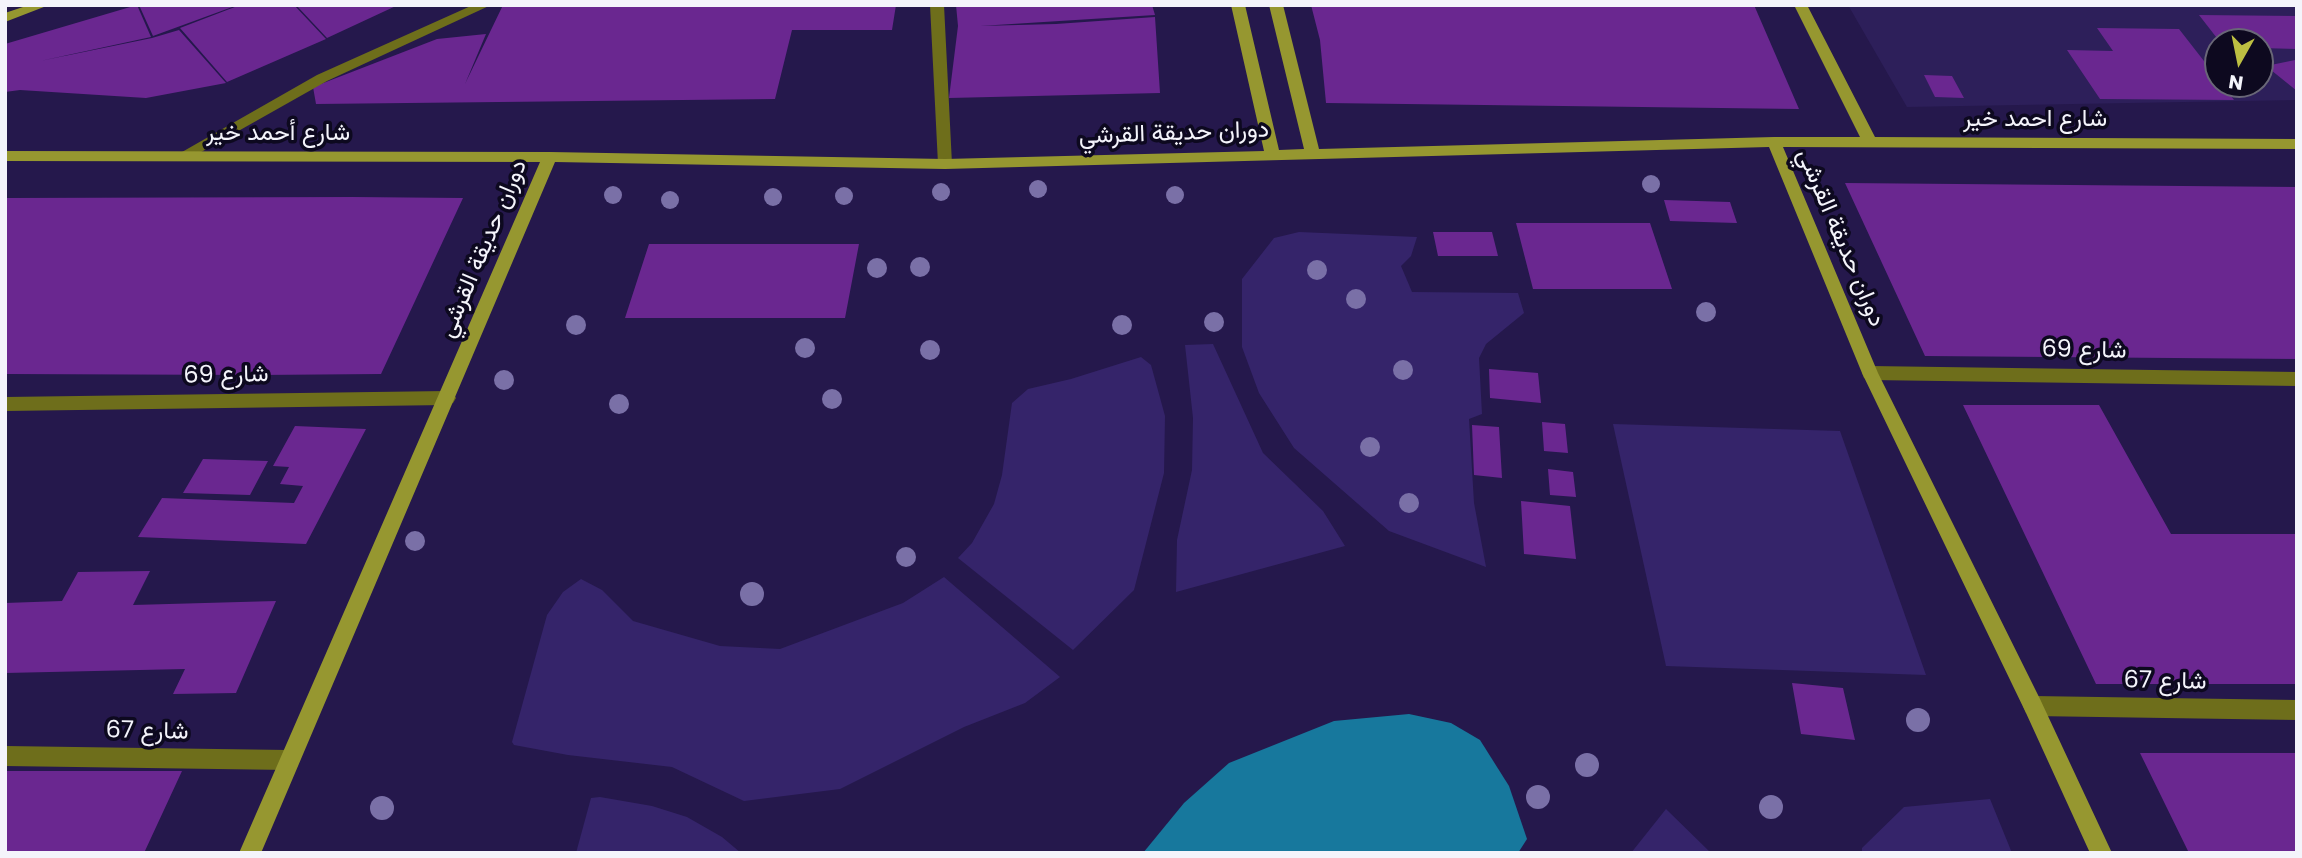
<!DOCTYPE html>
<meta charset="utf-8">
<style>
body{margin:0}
#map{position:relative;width:2302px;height:858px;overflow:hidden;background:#25184c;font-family:Poppins,sans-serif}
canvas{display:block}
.frame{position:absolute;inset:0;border:7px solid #f4f4fb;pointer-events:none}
.north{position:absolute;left:2204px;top:28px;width:70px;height:70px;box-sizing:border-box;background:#0d091f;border:2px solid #696777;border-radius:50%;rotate:189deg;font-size:19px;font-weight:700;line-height:28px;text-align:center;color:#f4f4fb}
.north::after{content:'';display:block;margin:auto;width:24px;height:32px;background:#bdbf42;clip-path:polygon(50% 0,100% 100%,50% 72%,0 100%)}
</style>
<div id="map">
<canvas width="2302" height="858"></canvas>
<div class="frame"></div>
<div class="north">N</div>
</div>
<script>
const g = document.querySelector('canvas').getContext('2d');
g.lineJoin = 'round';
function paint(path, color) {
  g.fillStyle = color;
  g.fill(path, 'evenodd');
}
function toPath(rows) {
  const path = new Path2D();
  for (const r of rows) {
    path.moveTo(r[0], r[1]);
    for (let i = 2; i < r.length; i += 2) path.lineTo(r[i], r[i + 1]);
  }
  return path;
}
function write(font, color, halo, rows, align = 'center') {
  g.font = font + ' Poppins,Vazirmatn,sans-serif';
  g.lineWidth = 7;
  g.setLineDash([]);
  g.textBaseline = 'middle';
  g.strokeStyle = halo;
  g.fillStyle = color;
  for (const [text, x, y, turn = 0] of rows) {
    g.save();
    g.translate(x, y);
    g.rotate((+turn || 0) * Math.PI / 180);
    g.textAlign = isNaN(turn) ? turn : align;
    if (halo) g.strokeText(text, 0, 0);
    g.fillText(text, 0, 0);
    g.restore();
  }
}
const built = toPath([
 [1848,5,2297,5,2297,100,1907,107],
 [2218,42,2260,42,2260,84,2218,84]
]);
const green = toPath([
 [1299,232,1417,237,1411,256,1401,266,1412,292,1518,293,1524,313,1486,344,1479,358,1482,414,1469,419,1474,503,1486,567,1389,531,1294,448,1259,393,1242,347,1242,279,1274,238],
 [1213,344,1263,453,1323,511,1345,546,1176,592,1177,540,1192,470,1193,418,1185,345],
 [1141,357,1151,365,1165,416,1164,473,1134,590,1073,650,958,558,972,543,994,504,1002,475,1012,403,1028,389,1071,379],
 [1613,424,1840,431,1926,675,1666,666],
 [944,577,1060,677,1025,703,964,727,840,789,744,801,672,767,568,755,514,745,512,742,547,615,563,592,581,579,602,590,633,621,720,646,780,649,903,603],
 [600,797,652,806,687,817,722,837,741,853,576,853,591,798],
 [1990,799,2012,853,1862,853,1862,848,1904,807],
 [1666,809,1711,853,1631,853]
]);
const water = toPath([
 [1409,714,1451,723,1480,740,1509,786,1527,839,1518,853,1143,853,1184,803,1229,763,1334,721]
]);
const building = toPath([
 [137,5,151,37,40,61,152,38,179,30,226,83,146,98,20,90,5,92,5,44],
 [139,5,235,5,235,6,153,36],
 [240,5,294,5,326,39,227,82,180,28],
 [296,5,398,5,327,38],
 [503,5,896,5,892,30,792,30,775,99,316,104,313,87,437,39,486,34,465,84],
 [956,5,1152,5,1155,15,980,26,1056,24,1155,17,1160,93,949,98,958,26],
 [1311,5,1754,5,1799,109,1326,103,1320,40],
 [2199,15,2297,16,2297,49,2260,48,2260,42,2220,42],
 [2097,28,2179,29,2218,79,2218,84,2222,84,2234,100,2100,99,2067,50,2113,51],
 [2295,60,2297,61,2297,91,2266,66],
 [1924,75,1952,76,1964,98,1935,97],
 [1845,183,2297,187,2297,359,1925,356],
 [5,198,353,197,463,198,381,374,258,375,5,374],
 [1664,200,1730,202,1737,223,1670,221],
 [1516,223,1650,223,1672,289,1533,289],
 [1433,232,1492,232,1498,256,1438,256],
 [649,244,859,244,845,318,625,318],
 [1489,369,1538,373,1541,403,1490,398],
 [1963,405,2099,405,2171,534,2297,534,2297,684,2096,684],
 [1542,422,1565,424,1568,453,1544,451],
 [1472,425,1499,427,1502,478,1474,475],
 [295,426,366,429,306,544,138,537,162,498,294,503,303,486,280,484,289,467,273,466],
 [203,459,268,461,250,495,183,493],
 [1548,469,1573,472,1576,497,1550,495],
 [1521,501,1570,506,1576,559,1524,554],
 [150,571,133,605,276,601,236,693,173,694,185,669,5,673,5,603,62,601,78,572],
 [1792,683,1843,688,1855,740,1801,734],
 [2140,753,2297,753,2297,853,2189,853],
 [5,771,182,771,144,853,5,853]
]);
const street = toPath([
 [473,5,491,5,327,81,187,160,177,160,175,156,317,75,473,5],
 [930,5,944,5,952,164,945,169,938,164,930,5],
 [1870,366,2297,372,2297,386,1870,380,1864,378,1862,373,1864,368,1870,366],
 [447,391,453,393,456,398,453,403,447,405,5,411,5,397,447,391],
 [2033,696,2297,700,2297,720,2033,716,2026,713,2023,706,2026,699,2033,696],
 [5,746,288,750,295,753,298,760,295,767,288,770,5,766,5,746]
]);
const secondary = toPath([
 [29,5,49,5,5,22,5,13,29,5],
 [1231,5,1245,5,1279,150,1304,149,1269,5,1283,5,1319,149,1774,137,1860,137,1794,5,1807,5,1875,137,2297,139,2297,149,1783,147,1878,373,2040,699,2112,853,2090,853,2026,713,1862,373,1769,147,945,169,555,162,261,853,239,853,540,162,5,161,5,151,550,152,945,159,1264,151,1231,5]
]);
const trees = [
 [1651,184,9],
 [1038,189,9],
 [941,192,9],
 [613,195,9],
 [1175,195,9],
 [844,196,9],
 [773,197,9],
 [670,200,9],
 [920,267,10],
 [877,268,10],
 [1317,270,10],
 [1356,299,10],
 [1706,312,10],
 [1214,322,10],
 [576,325,10],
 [1122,325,10],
 [805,348,10],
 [930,350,10],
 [1403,370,10],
 [504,380,10],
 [832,399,10],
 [619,404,10],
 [1370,447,10],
 [1409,503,10],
 [415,541,10],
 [906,557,10],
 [752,594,12],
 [1918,720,12],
 [1587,765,12],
 [1538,797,12],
 [1771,807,12],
 [382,808,12]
];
const streetNames = [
 ["شارع احمد خير",2035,120],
 ["شارع أحمد خير",278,134],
 ["دوران حديقة القرشي",1174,134,-2],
 ["دوران حديقة القرشي",1840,238,67],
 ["دوران حديقة القرشي",484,249,-67],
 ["شارع 69",2084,351,1],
 ["شارع 69",226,376,-1],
 ["شارع 67",2165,682,1],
 ["شارع 67",147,732,1]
];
paint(built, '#2d1f5a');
paint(green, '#35246a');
paint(water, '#17789d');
paint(building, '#6a2790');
paint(street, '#6e6e1b');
paint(secondary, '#969730');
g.fillStyle = '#7a70a7';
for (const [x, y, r] of trees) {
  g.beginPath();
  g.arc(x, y, r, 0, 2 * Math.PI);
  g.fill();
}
write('24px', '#f4f4fb', '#0d091f', streetNames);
</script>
